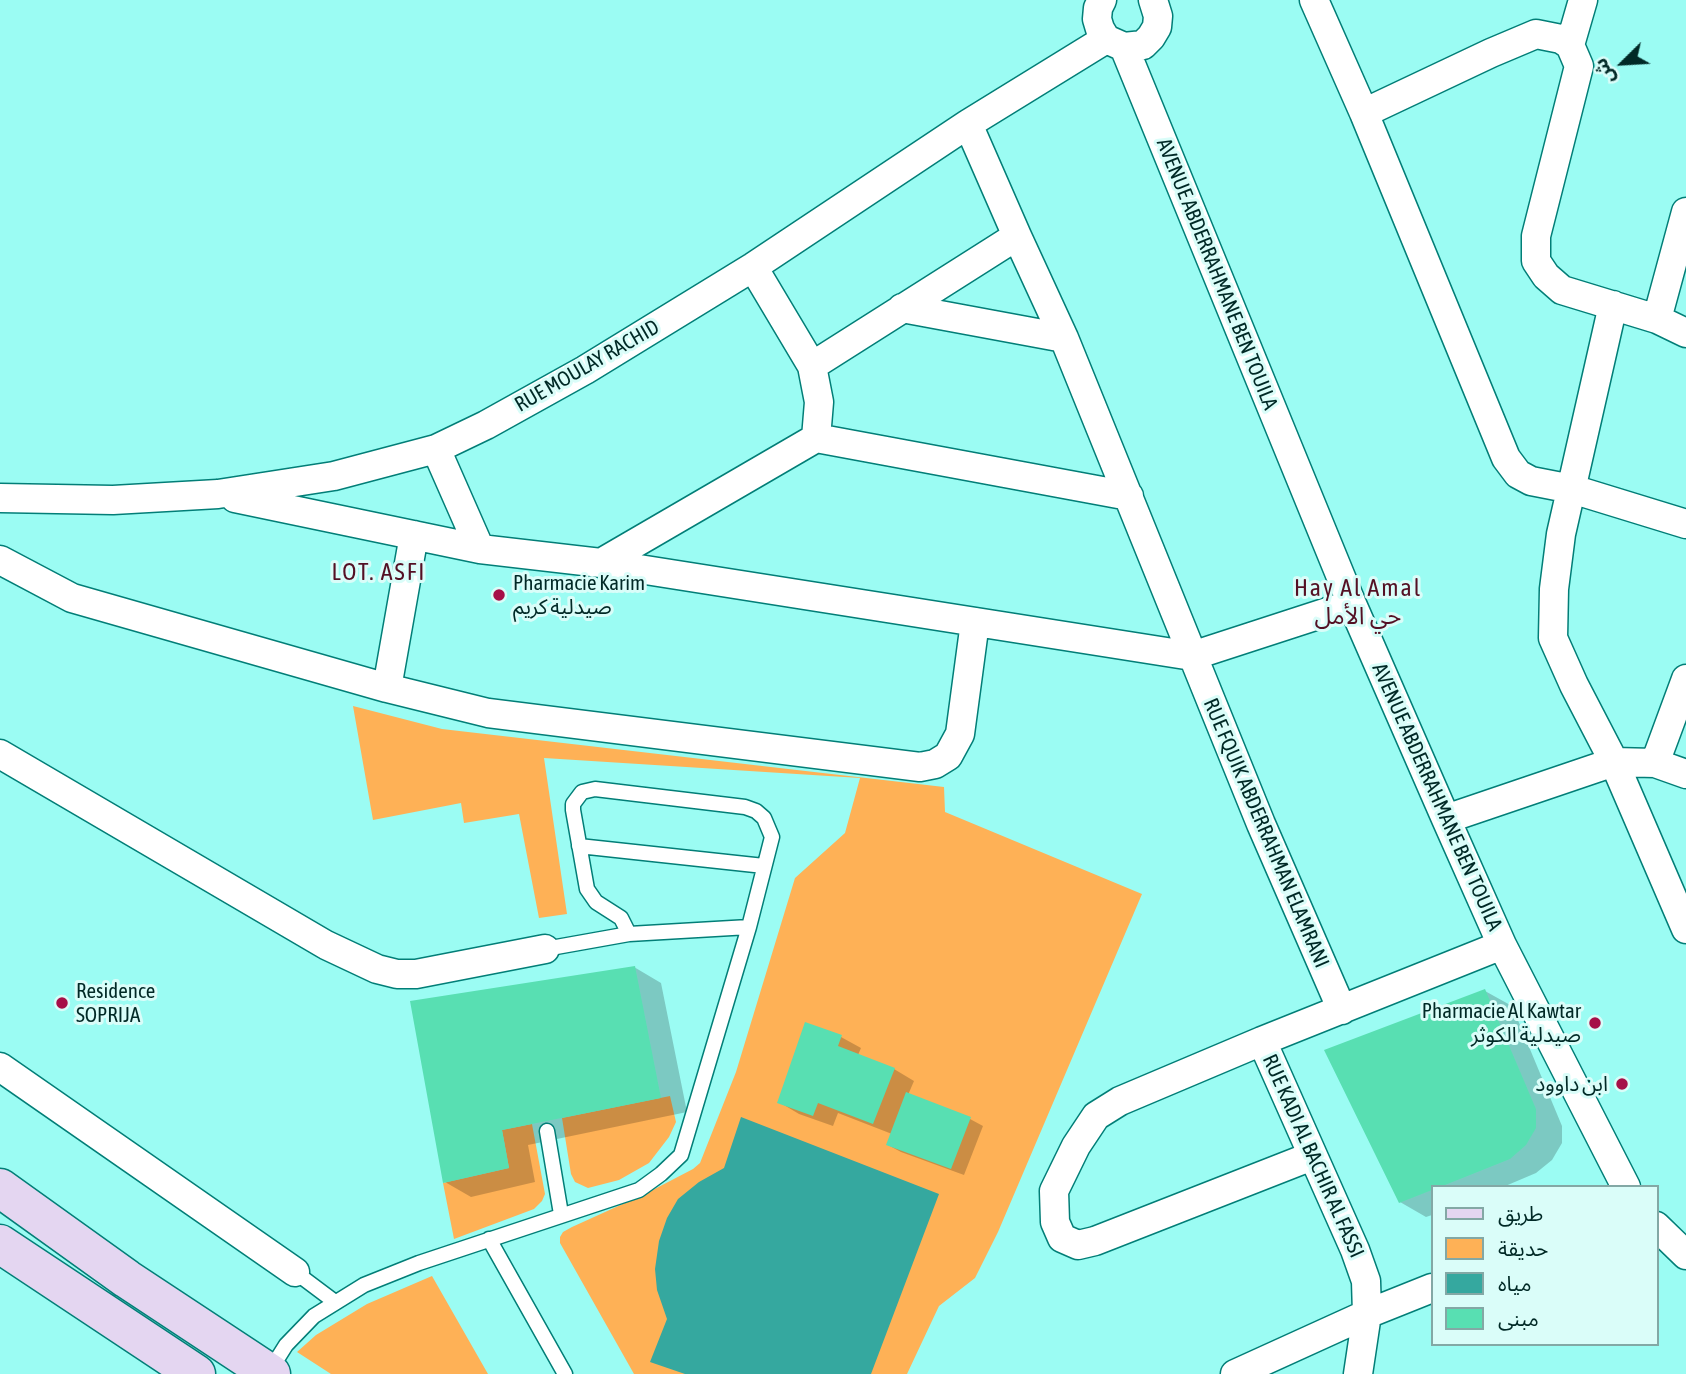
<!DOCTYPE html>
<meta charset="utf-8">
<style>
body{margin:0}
#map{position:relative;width:1686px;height:1374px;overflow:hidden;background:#9bfcf3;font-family:"Asap Condensed","Noto Sans Arabic",sans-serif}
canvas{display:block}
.legend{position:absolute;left:1431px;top:1185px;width:228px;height:161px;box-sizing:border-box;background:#dafdf9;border:2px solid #83a8a5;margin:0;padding:9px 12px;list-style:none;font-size:21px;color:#002926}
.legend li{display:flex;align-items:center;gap:14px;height:35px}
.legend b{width:35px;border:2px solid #83a8a5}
.north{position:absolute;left:1588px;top:28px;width:70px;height:70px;-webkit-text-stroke:5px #dafdf9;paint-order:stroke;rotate:246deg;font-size:19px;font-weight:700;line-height:28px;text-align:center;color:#002926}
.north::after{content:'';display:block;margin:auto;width:24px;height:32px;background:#002926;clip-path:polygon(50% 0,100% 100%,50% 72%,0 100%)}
</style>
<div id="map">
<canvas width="1686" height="1374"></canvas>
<ul class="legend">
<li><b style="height:9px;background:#e4d6f1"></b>طريق</li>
<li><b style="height:19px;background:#feb156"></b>حديقة</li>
<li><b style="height:19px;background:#35a89f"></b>مياه</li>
<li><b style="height:19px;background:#58dfb2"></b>مبنى</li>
</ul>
<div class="north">ش</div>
</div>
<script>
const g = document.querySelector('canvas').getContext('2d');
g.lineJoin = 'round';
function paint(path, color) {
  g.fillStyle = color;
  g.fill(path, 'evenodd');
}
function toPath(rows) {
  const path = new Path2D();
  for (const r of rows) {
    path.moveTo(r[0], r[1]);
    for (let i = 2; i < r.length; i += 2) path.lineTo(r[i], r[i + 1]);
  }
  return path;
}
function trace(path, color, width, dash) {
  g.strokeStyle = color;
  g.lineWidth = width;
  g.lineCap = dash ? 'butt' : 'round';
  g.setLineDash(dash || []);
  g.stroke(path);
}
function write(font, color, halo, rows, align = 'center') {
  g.font = font + ' "Asap Condensed","Noto Sans Arabic",sans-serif';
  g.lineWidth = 6;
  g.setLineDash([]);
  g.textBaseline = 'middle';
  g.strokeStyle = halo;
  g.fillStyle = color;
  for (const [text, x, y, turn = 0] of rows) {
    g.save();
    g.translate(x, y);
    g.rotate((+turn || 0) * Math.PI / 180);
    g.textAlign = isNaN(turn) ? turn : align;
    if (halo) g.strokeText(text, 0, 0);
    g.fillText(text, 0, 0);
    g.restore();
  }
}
const green = toPath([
 [353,706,442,729,944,787,945,812,1142,894,998,1232,975,1278,939,1306,907,1374,634,1374,560,1243,560,1237,563,1232,572,1227,647,1193,693,1169,700,1163,736,1072,795,878,845,833,860,778,544,758,567,914,539,918,519,814,464,823,461,803,373,820],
 [670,1096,676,1122,669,1137,649,1163,619,1180,588,1188,575,1182,571,1174,562,1118],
 [532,1124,545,1194,542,1201,534,1209,454,1239,443,1183,509,1168,502,1130],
 [432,1276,488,1374,331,1374,297,1352,316,1335,367,1304]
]);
const water = toPath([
 [741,1117,939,1194,871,1374,685,1374,650,1362,667,1319,657,1290,655,1269,659,1241,667,1218,678,1199,699,1182,724,1168]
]);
const shadow = toPath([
 [634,967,661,983,687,1112,528,1145,535,1182,471,1197,445,1182],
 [1485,991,1512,1006,1562,1126,1562,1143,1552,1160,1536,1173,1503,1187,1432,1187,1432,1215,1426,1217,1400,1202],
 [841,1037,861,1048,858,1055,894,1069,914,1081,908,1095,970,1119,983,1126,964,1175,901,1152,888,1145,892,1134,838,1113,833,1126,799,1114,779,1102]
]);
const building = toPath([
 [635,966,661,1098,502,1130,509,1168,443,1183,410,1001],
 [1485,989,1536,1109,1536,1128,1526,1145,1510,1159,1440,1187,1432,1187,1432,1190,1399,1203,1324,1050],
 [805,1022,842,1035,838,1046,895,1068,873,1124,818,1103,813,1116,777,1103],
 [906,1092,971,1117,951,1169,886,1145]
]);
const service = toPath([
 [579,846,764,866],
 [545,949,629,934,749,927],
 [547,1131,561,1214],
 [489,1239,565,1374],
 [295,1272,335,1302],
 [269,1372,286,1345,314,1316,364,1285,419,1263,639,1190,661,1174,681,1155,749,927,772,837,764,818,756,811,745,807,595,789,582,792,573,804,573,810,587,889,596,902,621,918,629,934]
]);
const minor = toPath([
 [1102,0,1098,8,1097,19,1100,29,1106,39,1124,47,1143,45,1151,37,1157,27,1158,16,1153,0],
 [1314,0,1364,113,1506,458,1518,474,1531,481,1572,489,1686,524],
 [1570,45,1583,0],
 [1124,47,1352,604,1446,819,1502,945,1626,1187],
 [1364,113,1491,53,1536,34,1561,39,1570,45,1579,66,1536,236,1536,261,1546,276,1562,290,1657,319,1686,333],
 [968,124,1017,236],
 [1613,305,1561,534,1554,589,1553,638,1574,685,1614,762,1686,929],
 [902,308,1064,338],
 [1657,319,1686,212],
 [812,366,1017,236,1064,338,1261,824,1342,1010],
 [816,438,1129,496],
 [436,449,480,549],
 [0,498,113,500,218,494,334,476,436,449,486,425,585,370,753,267,968,124,1106,39],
 [235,498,480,549,601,563,1192,656,1352,604],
 [0,560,72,598,387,688,488,713,920,767,935,764,948,756,960,734,975,622],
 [601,563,816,438,819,402,812,366,753,267],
 [387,688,414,535],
 [0,754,326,945,377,969,397,974,416,974,545,949],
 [1655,763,1686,679],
 [1446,819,1614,762,1655,763,1686,774],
 [1262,1041,1120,1101,1096,1116,1076,1146,1054,1191,1055,1222,1062,1238,1078,1245,1095,1241,1312,1156],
 [0,1067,295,1272],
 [1656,1226,1686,1255],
 [1235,1374,1367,1314,1432,1288],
 [1358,1374,1367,1314,1366,1281,1355,1250,1262,1041,1502,945]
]);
const secondary = toPath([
 [0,1188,127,1279,271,1374],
 [0,1244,196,1374]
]);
const markers = [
 [499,595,7,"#a60f48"],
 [62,1003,7,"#a60f48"],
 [1595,1023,7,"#a60f48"],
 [1622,1084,7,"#a60f48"]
];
const streetNames = [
 ["AVENUE ABDERRAHMANE BEN TOUILA",1217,274,68],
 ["RUE MOULAY RACHID",587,366,-30],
 ["AVENUE ABDERRAHMANE BEN TOUILA",1437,797,66],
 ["RUE FQUIK ABDERRAHMAN ELAMRANI",1266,833,67],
 ["RUE KADI AL BACHIR AL FASSI",1313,1156,66]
];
const poiNames = [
 ["Pharmacie Karim",513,583],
 ["صيدلية كريم",513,607],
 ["Residence",76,991],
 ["SOPRIJA",76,1015],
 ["Pharmacie Al Kawtar",1581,1011,"right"],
 ["صيدلية الكوثر",1581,1035,"right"],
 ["ابن داوود",1608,1084,"right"]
];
const quarterNames = [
 ["LOT. ASFI",379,572],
 ["Hay Al Amal",1358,588],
 ["حي الأمل",1358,616]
];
paint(green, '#feb156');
paint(water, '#35a89f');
paint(shadow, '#0003');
paint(building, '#58dfb2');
trace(service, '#027e77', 17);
trace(minor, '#027e77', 31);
trace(secondary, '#027e77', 41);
trace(service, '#fff', 14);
trace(minor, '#fff', 28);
trace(secondary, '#e4d6f1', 38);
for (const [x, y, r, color] of markers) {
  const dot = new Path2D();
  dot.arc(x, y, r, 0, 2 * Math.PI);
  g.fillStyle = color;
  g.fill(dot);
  trace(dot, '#dafdf9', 2.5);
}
write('21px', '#002926', '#dafdf9', streetNames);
write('21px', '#002926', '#dafdf9', poiNames, 'left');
g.letterSpacing = '2px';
write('24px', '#541024', '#dafdf9', quarterNames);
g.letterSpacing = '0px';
</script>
